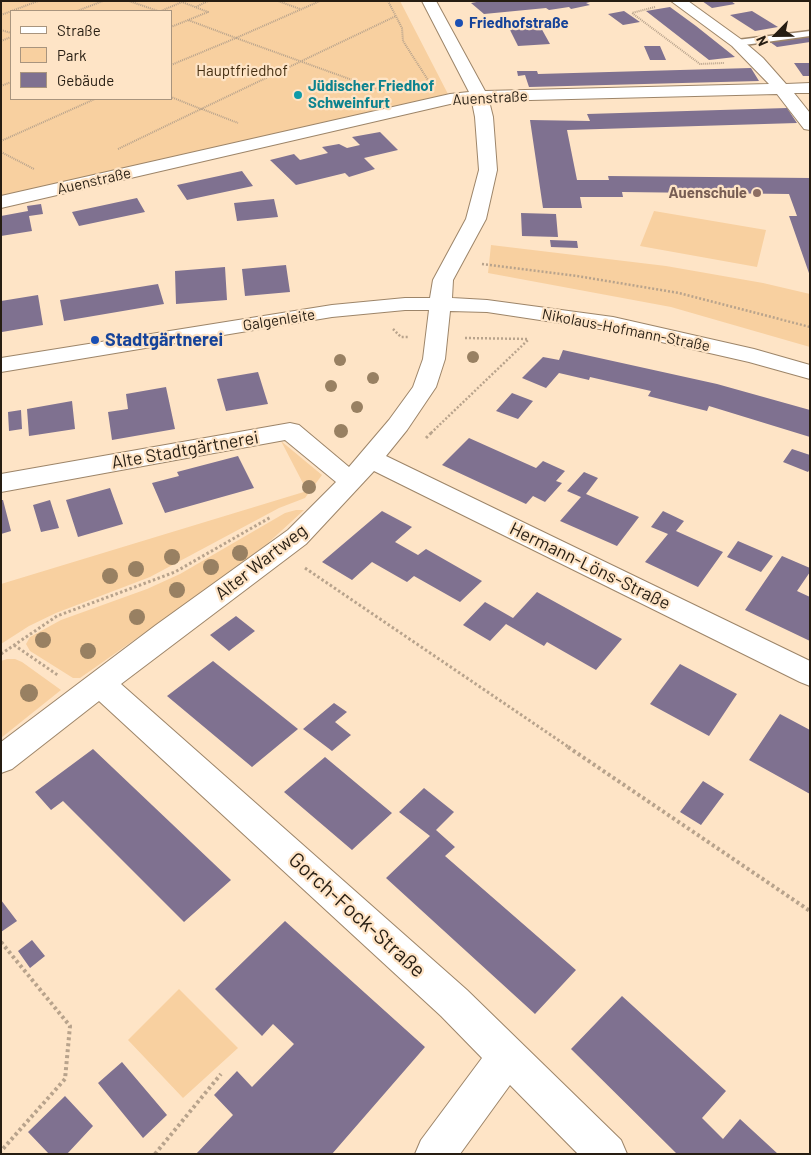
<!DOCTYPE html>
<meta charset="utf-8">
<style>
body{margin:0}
#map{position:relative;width:811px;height:1155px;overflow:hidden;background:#fee4c6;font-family:Barlow,sans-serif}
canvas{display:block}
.frame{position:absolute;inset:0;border:2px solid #261d12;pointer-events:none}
.legend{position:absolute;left:10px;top:10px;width:162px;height:90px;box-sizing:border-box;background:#fee4c6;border:1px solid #a8947e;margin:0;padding:6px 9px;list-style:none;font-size:15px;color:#261d12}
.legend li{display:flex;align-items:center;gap:10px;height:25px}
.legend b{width:25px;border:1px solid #a8947e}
.north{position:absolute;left:751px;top:10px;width:50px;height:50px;-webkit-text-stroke:4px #fee4c6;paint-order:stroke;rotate:247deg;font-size:14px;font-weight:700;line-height:20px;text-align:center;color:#261d12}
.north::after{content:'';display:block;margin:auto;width:18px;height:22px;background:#261d12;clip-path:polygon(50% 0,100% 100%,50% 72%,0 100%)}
</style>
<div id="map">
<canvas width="811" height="1155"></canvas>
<div class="frame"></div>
<ul class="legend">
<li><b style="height:6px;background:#fff"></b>Straße</li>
<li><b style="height:14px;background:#f8d0a0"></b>Park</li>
<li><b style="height:14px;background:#7f7190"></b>Gebäude</li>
</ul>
<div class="north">N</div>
</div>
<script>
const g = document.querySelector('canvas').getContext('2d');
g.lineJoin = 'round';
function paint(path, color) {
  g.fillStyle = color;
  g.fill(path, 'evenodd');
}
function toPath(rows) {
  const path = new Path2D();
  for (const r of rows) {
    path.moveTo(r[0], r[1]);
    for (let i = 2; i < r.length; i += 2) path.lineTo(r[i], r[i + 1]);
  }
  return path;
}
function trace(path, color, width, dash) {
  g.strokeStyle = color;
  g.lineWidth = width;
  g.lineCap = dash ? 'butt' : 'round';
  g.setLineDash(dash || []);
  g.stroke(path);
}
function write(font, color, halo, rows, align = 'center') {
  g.font = font + ' Barlow,sans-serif';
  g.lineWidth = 4.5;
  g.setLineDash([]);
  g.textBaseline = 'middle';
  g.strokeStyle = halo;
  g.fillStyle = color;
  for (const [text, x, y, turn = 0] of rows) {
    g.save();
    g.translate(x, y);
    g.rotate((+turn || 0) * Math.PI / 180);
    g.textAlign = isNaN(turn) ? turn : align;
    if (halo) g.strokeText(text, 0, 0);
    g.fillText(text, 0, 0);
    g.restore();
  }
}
const green = toPath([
 [1,1,400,1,449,96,1,198],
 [11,11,171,11,171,99,11,99],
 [654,211,766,230,757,267,640,246],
 [491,245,666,266,763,283,810,294,810,347,671,307,488,273],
 [281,441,322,475,305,498,279,508,150,577,56,613,29,626,1,644,1,584,307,491],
 [296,510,304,510,267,544,187,603,80,678,73,678,30,651,26,644,30,637,61,620,147,589,180,574,285,513],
 [7,659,15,659,22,662,61,690,1,738,1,661],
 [179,989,238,1048,183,1098,128,1040]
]);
const building = toPath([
 [482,1,590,1,590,2,586,3,590,5,571,9,569,7,549,10,546,8,484,14,471,3],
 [702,1,731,1,735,4,712,8],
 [670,7,696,26,735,57,709,60,646,11],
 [624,11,640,22,623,25,608,14],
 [752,11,778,27,755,31,730,15],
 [540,26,550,44,518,46,509,28],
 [810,37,810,42,777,47,770,42],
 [644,46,660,46,666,60,650,60],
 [794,63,810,63,810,76,803,76],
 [751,68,759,81,529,87,525,75,518,76,517,71,537,71,538,74],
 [787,108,797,123,567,130,577,180,609,180,608,176,810,178,810,276,789,216,797,216,789,194,622,192,623,197,580,197,582,208,543,208,530,120,590,121,587,114],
 [380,132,398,150,364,158,375,169,349,177,345,173,296,185,270,160,294,154,300,160,328,153,322,147,339,144,347,148,360,145,352,137],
 [242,171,253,186,187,200,177,185],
 [137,198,145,212,79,226,72,212],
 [274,199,278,217,237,221,234,203],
 [41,204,43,214,29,216,32,231,1,236,1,216,28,211,27,206],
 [521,213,556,214,558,237,522,236],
 [550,240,577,241,578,248,551,247],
 [286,265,290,292,245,296,242,269],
 [225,267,227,300,176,304,175,271],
 [158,284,164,304,64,321,60,300],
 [38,295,43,325,2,332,1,301],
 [563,350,717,384,810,410,810,437,709,406,707,411,648,396,651,391,590,377,589,380,559,373,546,388,522,378,543,357,559,360],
 [258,372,268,404,226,411,217,379],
 [166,387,175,429,112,440,108,412,128,409,126,394],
 [512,393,533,401,518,419,496,411],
 [72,401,75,429,29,436,27,409],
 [21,410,22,429,9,431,8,412],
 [469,438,536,468,543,461,565,471,556,481,562,483,545,502,533,496,526,504,442,465],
 [792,449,810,455,810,469,808,472,783,462],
 [238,456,254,488,165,513,152,483,179,476,177,472],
 [584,472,598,478,586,494,639,517,617,546,560,521,581,497,567,491],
 [110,488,123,524,78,537,66,500],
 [1,500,3,500,11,531,1,534],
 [50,500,59,528,41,532,33,505],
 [382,511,412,527,395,542,418,555,426,549,482,581,460,602,414,576,407,582,372,562,352,580,322,562],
 [663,511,684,521,676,531,723,552,698,587,645,562,668,534,651,527],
 [738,541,773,556,761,572,727,557],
 [782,556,810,568,810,572,797,591,810,597,810,641,745,610],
 [537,592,622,639,596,670,547,642,544,646,506,624,490,641,463,625,485,602,513,618],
 [236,616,255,631,229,651,210,635],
 [213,661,298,729,252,767,167,696],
 [680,664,737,694,709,736,650,704],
 [334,703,347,712,335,722,351,735,332,751,303,729],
 [780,714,810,730,810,794,749,760],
 [93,749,231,880,184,922,63,801,51,810,35,792],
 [325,757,392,813,352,850,284,792],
 [703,781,724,794,701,825,680,812],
 [424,788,454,812,436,830,455,847,445,856,576,970,535,1014,386,878,430,836,399,812],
 [1,900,17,921,1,932],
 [285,921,425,1047,332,1154,196,1154,233,1115,214,1095,237,1071,252,1087,294,1044,273,1024,262,1036,215,989],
 [32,940,45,956,30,968,18,951],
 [622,996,726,1091,702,1118,723,1139,740,1119,778,1154,677,1154,571,1049],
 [122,1062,167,1115,143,1138,98,1083],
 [65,1096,93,1126,67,1154,49,1154,28,1132]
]);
const pathFar3 = toPath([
 [129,1,158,11],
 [278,1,300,9],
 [320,1,236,38,380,90],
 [388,1,402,28,403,41,428,80],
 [196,7,208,1],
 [655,7,632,13,700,64,724,63],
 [77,11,103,1],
 [161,11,182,2,208,12,171,27],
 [1,15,38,1],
 [1,30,11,33],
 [1,41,11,37],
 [171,65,236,38,188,20],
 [1,86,11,82],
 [310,96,320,106],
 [201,109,396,16],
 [202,109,238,123],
 [1,141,95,99],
 [118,149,201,109,171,97],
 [1,152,34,169]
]);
const pathFar2 = toPath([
 [482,264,577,276,679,293,810,327],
 [393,329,401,337,409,337],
 [465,338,529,339],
 [431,433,529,339]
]);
const pathFar1 = toPath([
 [426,438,433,431],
 [305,568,570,748],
 [14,645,59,676],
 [1,654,57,616,175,572,271,517]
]);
const path = toPath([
 [568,747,810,911],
 [1,942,70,1026,65,1079,1,1151],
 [155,1154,221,1074]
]);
const lane = toPath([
 [810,31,810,36,737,46,733,43,737,40,810,31]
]);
const street = toPath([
 [422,1,436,1,485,91,769,84,732,46,671,1,688,1,742,40,763,58,786,84,810,83,810,93,794,93,810,113,810,130,804,129,777,94,489,101,493,117,497,170,486,219,453,280,452,298,487,300,613,317,754,349,810,365,810,379,749,362,613,331,487,312,450,311,445,359,436,387,407,430,386,456,810,661,810,686,800,682,374,471,306,544,121,684,467,990,621,1140,627,1154,578,1154,510,1085,460,1154,415,1154,421,1140,482,1058,441,1016,99,701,12,769,1,773,1,742,156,625,288,530,336,482,285,440,1,492,1,474,290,423,299,425,349,467,389,420,413,387,423,359,429,310,405,310,332,317,1,372,1,358,332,305,405,298,430,298,433,280,466,219,479,170,475,117,472,102,450,104,1,208,1,196,450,94,469,92,422,1]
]);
const trees = [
 [473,357,6],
 [340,360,6],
 [373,378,6],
 [331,386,6],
 [357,407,6],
 [341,431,7],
 [309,487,7],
 [240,553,8],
 [172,557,8],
 [211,567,8],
 [136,569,8],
 [110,576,8],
 [177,590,8],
 [137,617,8],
 [43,640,8],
 [88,651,8],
 [29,693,9]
];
const markers = [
 [459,23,5,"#1a4fb4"],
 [298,95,5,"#0f9aa8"],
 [757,193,5,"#8d6e63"],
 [95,340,5,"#1a4fb4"]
];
const farTransitnames = [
 ["Friedhofstraße",469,23]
];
const farParknames = [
 ["Hauptfriedhof",242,71]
];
const farCulturenames = [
 ["Jüdischer Friedhof",308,86],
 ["Schweinfurt",308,103]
];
const farStreetnames = [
 ["Auenstraße",490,98,-3],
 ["Auenstraße",94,181,-13],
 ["Galgenleite",279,320,-9],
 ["Nikolaus-Hofmann-Straße",626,330,11]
];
const farEducationnames = [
 ["Auenschule",747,193]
];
const transitNames = [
 ["Stadtgärtnerei",105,340]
];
const streetNames = [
 ["Alte Stadtgärtnerei",185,450,-10],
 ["Alter Wartweg",261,562,-38],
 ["Hermann-Löns-Straße",590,566,26]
];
const nearStreetnames = [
 ["Gorch-Fock-Straße",357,915,42]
];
paint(green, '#f8d0a0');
paint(building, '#7f7190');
trace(lane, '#9d8569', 3);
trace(street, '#9d8569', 2);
trace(pathFar3, '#b8a38c', 2, [1, 1]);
trace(pathFar2, '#b8a38c', 2.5, [2, 2]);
trace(pathFar1, '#b8a38c', 3, [2.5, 2.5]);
trace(path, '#b8a38c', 4, [3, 3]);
paint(lane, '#fff');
paint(street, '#fff');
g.fillStyle = '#988062';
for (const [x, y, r] of trees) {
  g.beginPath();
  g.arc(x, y, r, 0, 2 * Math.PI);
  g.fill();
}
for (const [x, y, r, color] of markers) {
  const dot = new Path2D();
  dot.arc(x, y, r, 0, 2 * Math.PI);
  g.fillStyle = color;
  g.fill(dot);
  trace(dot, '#fee4c6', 2);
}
write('bold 15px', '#164399', '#fee4c6', farTransitnames, 'left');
write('15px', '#442e11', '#fee4c6', farParknames);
write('bold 15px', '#0d838f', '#fee4c6', farCulturenames, 'left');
write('15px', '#261d12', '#fee4c6', farStreetnames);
write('bold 15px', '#785e54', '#fee4c6', farEducationnames, 'right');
write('bold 18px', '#164399', '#fee4c6', transitNames, 'left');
write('18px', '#261d12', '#fee4c6', streetNames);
write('21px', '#261d12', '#fee4c6', nearStreetnames);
</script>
